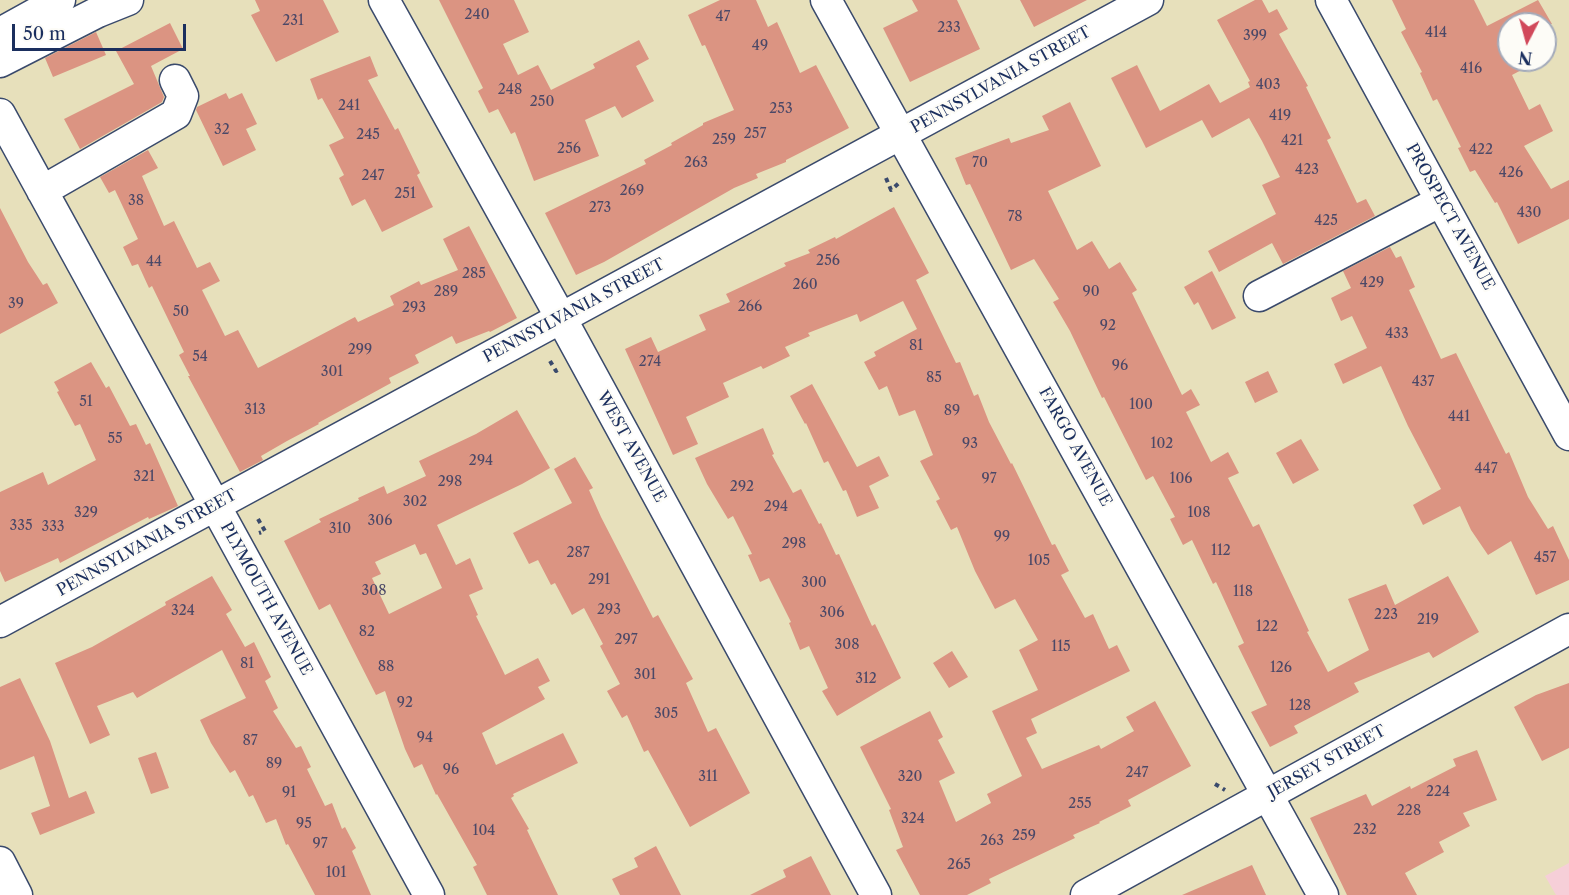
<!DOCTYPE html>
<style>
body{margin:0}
#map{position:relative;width:1569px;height:895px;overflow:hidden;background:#e7e0bb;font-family:"Libre Caslon Text",serif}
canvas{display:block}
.north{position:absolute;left:1497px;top:12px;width:60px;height:60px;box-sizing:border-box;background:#fdfcf7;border:2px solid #a3aaba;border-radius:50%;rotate:186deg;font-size:16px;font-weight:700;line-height:24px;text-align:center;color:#1b2f5e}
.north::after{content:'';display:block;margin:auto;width:21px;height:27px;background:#d1495b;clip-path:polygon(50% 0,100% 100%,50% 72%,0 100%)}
.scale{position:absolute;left:12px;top:24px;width:174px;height:27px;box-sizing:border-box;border:3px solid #1b2f5e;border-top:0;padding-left:8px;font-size:18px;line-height:21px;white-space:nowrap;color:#1b2f5e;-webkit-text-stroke:4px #fdfcf7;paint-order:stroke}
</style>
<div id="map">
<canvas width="1569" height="895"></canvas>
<div class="north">N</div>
<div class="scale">50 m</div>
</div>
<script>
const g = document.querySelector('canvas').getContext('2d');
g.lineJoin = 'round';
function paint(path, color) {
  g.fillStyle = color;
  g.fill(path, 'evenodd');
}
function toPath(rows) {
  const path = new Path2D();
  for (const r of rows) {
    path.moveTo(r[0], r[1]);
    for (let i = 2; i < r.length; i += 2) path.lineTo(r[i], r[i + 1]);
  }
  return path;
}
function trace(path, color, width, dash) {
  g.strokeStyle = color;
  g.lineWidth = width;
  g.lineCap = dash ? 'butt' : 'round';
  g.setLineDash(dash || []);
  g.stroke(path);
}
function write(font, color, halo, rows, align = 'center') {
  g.font = font + ' "Libre Caslon Text",serif';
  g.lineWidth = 4.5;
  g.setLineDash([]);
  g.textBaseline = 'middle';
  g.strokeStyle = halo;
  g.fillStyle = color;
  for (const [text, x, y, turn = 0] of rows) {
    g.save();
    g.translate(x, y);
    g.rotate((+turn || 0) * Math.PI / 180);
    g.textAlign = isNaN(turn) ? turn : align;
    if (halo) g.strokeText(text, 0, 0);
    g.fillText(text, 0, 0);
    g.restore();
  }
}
const built = toPath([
 [1569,863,1569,895,1556,895,1545,876]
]);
const building = toPath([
 [255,0,323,0,339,32,276,62,251,15,260,11],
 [439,0,514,0,529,32,503,44,518,75,538,65,551,90,595,68,593,64,639,40,649,59,636,66,654,101,622,118,615,106,585,120,599,156,534,181,515,132,511,134,498,109,489,113,478,91,483,88],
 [720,0,756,0,768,27,777,22,800,73,816,65,849,128,786,160,786,162,756,174,758,178,734,188,604,262,576,275,545,213,646,164,644,160,672,145,671,143,703,125,703,123,734,110,705,45,702,46,688,15],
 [912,0,957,0,980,49,910,82,883,28,918,11],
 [1020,0,1087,0,1034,27],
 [1255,0,1262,0,1269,13,1277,9,1288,29,1279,34,1308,86,1306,87,1331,138,1327,140,1357,203,1366,199,1375,216,1283,264,1272,243,1219,272,1208,251,1276,214,1262,185,1280,177,1262,141,1249,118,1212,138,1202,120,1146,148,1111,78,1137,65,1160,111,1209,84,1220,103,1250,87,1248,82,1250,81,1217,20],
 [1392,0,1474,0,1487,26,1538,0,1552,24,1509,24,1509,60,1540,60,1512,75,1529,110,1540,104,1553,131,1524,146,1551,189,1569,180,1569,219,1518,244,1497,202,1495,203,1475,170,1470,172,1458,148,1461,147,1437,99,1433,101,1420,73,1422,72,1401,32,1406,29],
 [170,23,183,49,151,66,164,97,162,102,80,149,64,119,134,84,116,51],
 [96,32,106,55,53,77,45,58],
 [370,56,378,76,368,80,395,130,398,128,420,173,417,175,433,207,382,232,365,199,352,206,339,178,344,175,329,145,344,138,322,98,318,100,310,79],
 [226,93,229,99,242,93,257,124,246,129,256,150,223,166,196,110,197,107],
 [1070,102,1101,166,1048,191,1077,250,1092,241,1109,269,1120,262,1137,290,1132,293,1182,395,1191,389,1200,405,1186,412,1211,462,1228,452,1239,473,1228,478,1253,527,1259,524,1309,631,1307,632,1328,672,1369,650,1348,599,1386,584,1395,605,1448,576,1479,632,1433,658,1429,652,1354,683,1359,692,1294,726,1298,733,1270,747,1251,712,1267,705,1238,646,1244,643,1216,582,1213,584,1192,540,1183,545,1170,519,1175,517,1153,476,1146,480,1104,397,1102,398,1070,331,1053,302,1059,299,1034,259,1011,270,970,184,966,185,955,158,1009,138,1011,143,1049,130,1042,116],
 [148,150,158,168,142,176,164,226,174,221,197,268,210,262,220,281,202,290,225,336,238,330,258,368,355,317,358,322,394,305,390,296,419,281,421,285,458,270,443,239,469,226,517,318,490,332,489,331,456,344,452,336,415,355,419,363,389,378,391,383,318,423,319,424,287,441,261,456,263,460,240,472,188,376,190,376,179,355,184,352,152,286,149,288,138,264,132,266,123,247,138,239,115,190,109,193,100,177],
 [894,207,929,273,916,280,956,363,960,362,974,396,978,394,989,422,1011,464,1012,463,1052,545,1055,544,1069,571,1061,575,1085,618,1093,614,1109,649,1117,645,1130,671,1031,719,1037,733,1026,738,1042,769,1099,745,1101,749,1134,731,1126,717,1155,701,1191,766,1128,800,1131,806,1099,822,1100,823,1073,835,1075,838,989,879,991,883,967,895,920,895,896,850,903,847,889,810,891,809,860,747,930,711,943,737,938,740,955,773,939,781,956,822,991,803,987,794,1022,776,992,711,1038,690,1019,650,1038,640,1015,599,995,609,975,571,957,527,951,530,936,501,940,499,920,461,933,455,915,410,899,416,887,386,879,390,864,362,876,356,874,352,917,329,903,301,860,322,857,314,808,333,810,336,785,347,790,356,763,369,761,366,723,383,729,397,686,417,698,444,673,455,625,349,651,337,658,352,706,330,699,315,730,302,726,294,786,266,784,263,810,253,808,250,835,237,836,239],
 [0,208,28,262,43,285,47,283,58,303,0,334],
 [1390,247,1396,258,1401,256,1415,287,1409,290,1441,359,1456,353,1506,454,1509,452,1528,497,1548,529,1553,526,1569,560,1569,580,1536,595,1511,541,1488,555,1471,530,1460,506,1423,525,1413,505,1441,489,1408,426,1381,366,1343,384,1334,364,1367,348,1352,316,1341,321,1331,298,1351,288,1343,271],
 [1212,271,1236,318,1212,330,1198,302,1194,305,1184,287],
 [91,362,106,388,109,386,130,426,136,424,146,445,150,443,178,506,149,519,148,517,60,563,58,558,5,582,0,571,0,492,43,472,48,485,96,460,80,424,75,426,57,392,59,391,54,382],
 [1268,371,1278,392,1255,403,1245,382],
 [812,384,857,467,879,456,889,476,869,486,879,508,857,517,846,490,843,491,828,461,824,463,806,423,805,424,790,396],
 [517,410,550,468,522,484,437,525,456,565,470,558,483,589,469,595,478,615,476,616,505,675,538,658,550,681,538,687,545,699,482,733,496,765,563,733,578,763,513,794,514,796,511,798,529,829,527,830,558,895,487,895,473,867,477,865,437,794,436,795,422,764,414,768,405,749,385,691,376,695,330,604,319,610,284,541,321,522,319,519,359,500,358,498,384,486,387,494,426,476,419,461,476,434],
 [415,544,420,555,426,553,442,588,389,614,372,578,381,574,375,562],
 [763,428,774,454,772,455,793,493,801,489,819,524,821,523,836,555,839,554,872,626,875,624,901,678,837,716,822,691,828,688,809,646,800,650,789,623,791,622,769,578,760,582,748,555,752,554,733,516,728,519,707,484,695,458],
 [1301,439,1319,470,1293,484,1276,453],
 [575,457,593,488,589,490,601,517,653,618,658,615,693,679,686,683,708,732,716,728,750,793,690,827,648,750,644,752,627,715,622,718,607,691,620,684,600,646,603,644,584,608,572,615,555,583,551,585,538,560,529,564,513,533,572,503,554,469],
 [212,576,232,610,226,614,245,647,254,642,271,677,265,681,278,708,273,711,296,748,301,746,311,767,307,769,325,806,332,803,342,829,345,827,356,848,352,851,371,895,315,895,288,844,286,845,276,819,266,823,253,795,249,797,235,770,230,773,211,743,200,720,246,698,222,650,137,698,133,692,97,706,110,735,90,744,55,663,92,647,166,605,165,602],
 [952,651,968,677,949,688,933,663],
 [20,678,50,741,69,798,86,791,95,813,40,835,31,813,50,806,34,756,0,770,0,687],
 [1569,683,1569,748,1542,761,1514,707,1536,695],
 [1477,750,1497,800,1463,813,1470,826,1439,842,1444,852,1405,873,1417,895,1347,895,1310,818,1366,794,1372,806,1410,786,1411,789,1456,766,1453,759],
 [156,752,169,788,151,794,138,758],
 [656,846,681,895,620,895,612,879,638,867,634,858],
 [811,856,831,895,750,895,786,877,783,870],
 [1252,865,1266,895,1182,895]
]);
const path = toPath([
 [886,178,891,190,899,183],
 [550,361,556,371,561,368],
 [258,519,265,531,259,533],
 [1215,784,1225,790]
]);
const minor = toPath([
 [384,0,561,318,876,895],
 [826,0,1323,895],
 [1331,0,1569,435],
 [0,33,60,0],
 [0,62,98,12,128,0],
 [0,114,429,895],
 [42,191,176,114,183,96,175,80],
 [1259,296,1441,201],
 [0,622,1148,0],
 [0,862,17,895],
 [1086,895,1569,629]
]);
const numberNames = [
 ["240",477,15],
 ["47",723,17],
 ["231",293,21],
 ["233",949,28],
 ["414",1436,33],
 ["399",1255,36],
 ["49",760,46],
 ["416",1471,69],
 ["403",1268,85],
 ["248",510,90],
 ["250",542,102],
 ["241",349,106],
 ["253",781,109],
 ["419",1280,116],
 ["32",222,130],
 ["257",755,134],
 ["245",368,135],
 ["259",724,140],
 ["421",1292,141],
 ["256",569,149],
 ["422",1481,150],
 ["263",696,163],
 ["70",980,163],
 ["423",1307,170],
 ["426",1511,173],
 ["247",373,176],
 ["269",632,191],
 ["251",405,194],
 ["38",136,201],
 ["273",600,208],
 ["430",1529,213],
 ["78",1015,217],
 ["425",1326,221],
 ["256",828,261],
 ["44",154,262],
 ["285",474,274],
 ["429",1372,283],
 ["260",805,285],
 ["289",446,292],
 ["90",1091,292],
 ["39",16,304],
 ["266",750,307],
 ["293",414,308],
 ["50",181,312],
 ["92",1108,326],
 ["433",1397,334],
 ["81",916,346],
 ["299",360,350],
 ["54",200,357],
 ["274",650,362],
 ["96",1120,366],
 ["301",332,372],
 ["85",934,378],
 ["437",1423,382],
 ["51",86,402],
 ["100",1141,405],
 ["313",255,410],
 ["89",952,411],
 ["441",1459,417],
 ["55",115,439],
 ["93",970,444],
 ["102",1162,444],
 ["294",481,461],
 ["447",1486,469],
 ["321",144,477],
 ["97",989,479],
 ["106",1181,479],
 ["298",450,482],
 ["292",742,487],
 ["302",415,502],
 ["294",776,507],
 ["329",86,513],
 ["108",1199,513],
 ["306",380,521],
 ["335",21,526],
 ["333",53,527],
 ["310",340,529],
 ["99",1002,537],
 ["298",794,544],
 ["112",1221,551],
 ["287",578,553],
 ["457",1545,558],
 ["105",1039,561],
 ["291",599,580],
 ["300",814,583],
 ["308",374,591],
 ["118",1243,592],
 ["293",609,610],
 ["324",183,611],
 ["306",832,613],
 ["223",1386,615],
 ["219",1428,620],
 ["122",1267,627],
 ["82",367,632],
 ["297",626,640],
 ["308",847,645],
 ["115",1061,647],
 ["81",247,664],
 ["88",386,667],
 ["126",1281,668],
 ["301",645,675],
 ["312",866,679],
 ["92",405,703],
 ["128",1300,706],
 ["305",666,714],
 ["94",425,738],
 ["87",250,741],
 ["89",274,764],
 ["96",451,770],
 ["247",1137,773],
 ["311",708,777],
 ["320",910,777],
 ["224",1438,792],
 ["91",289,793],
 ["255",1080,804],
 ["228",1409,811],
 ["324",913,819],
 ["95",304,824],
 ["232",1365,830],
 ["104",484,831],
 ["259",1024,836],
 ["263",992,841],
 ["97",320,844],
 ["265",959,865],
 ["101",336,873]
];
const streetNames = [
 ["PENNSYLVANIA STREET",1001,80,-29],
 ["PROSPECT AVENUE",1450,217,61],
 ["PENNSYLVANIA STREET",574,311,-28],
 ["WEST AVENUE",631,447,61],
 ["FARGO AVENUE",1075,447,61],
 ["PENNSYLVANIA STREET",147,543,-29],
 ["PLYMOUTH AVENUE",266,599,61],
 ["JERSEY STREET",1327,762,-29]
];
paint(built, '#f6cfd8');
paint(building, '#db9482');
trace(minor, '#3a4a6c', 33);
trace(path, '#3a4a6c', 4, [4.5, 4.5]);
trace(minor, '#fff', 30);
write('14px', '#4b4867', null, numberNames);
write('16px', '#1b2f5e', '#fdfcf7', streetNames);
</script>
